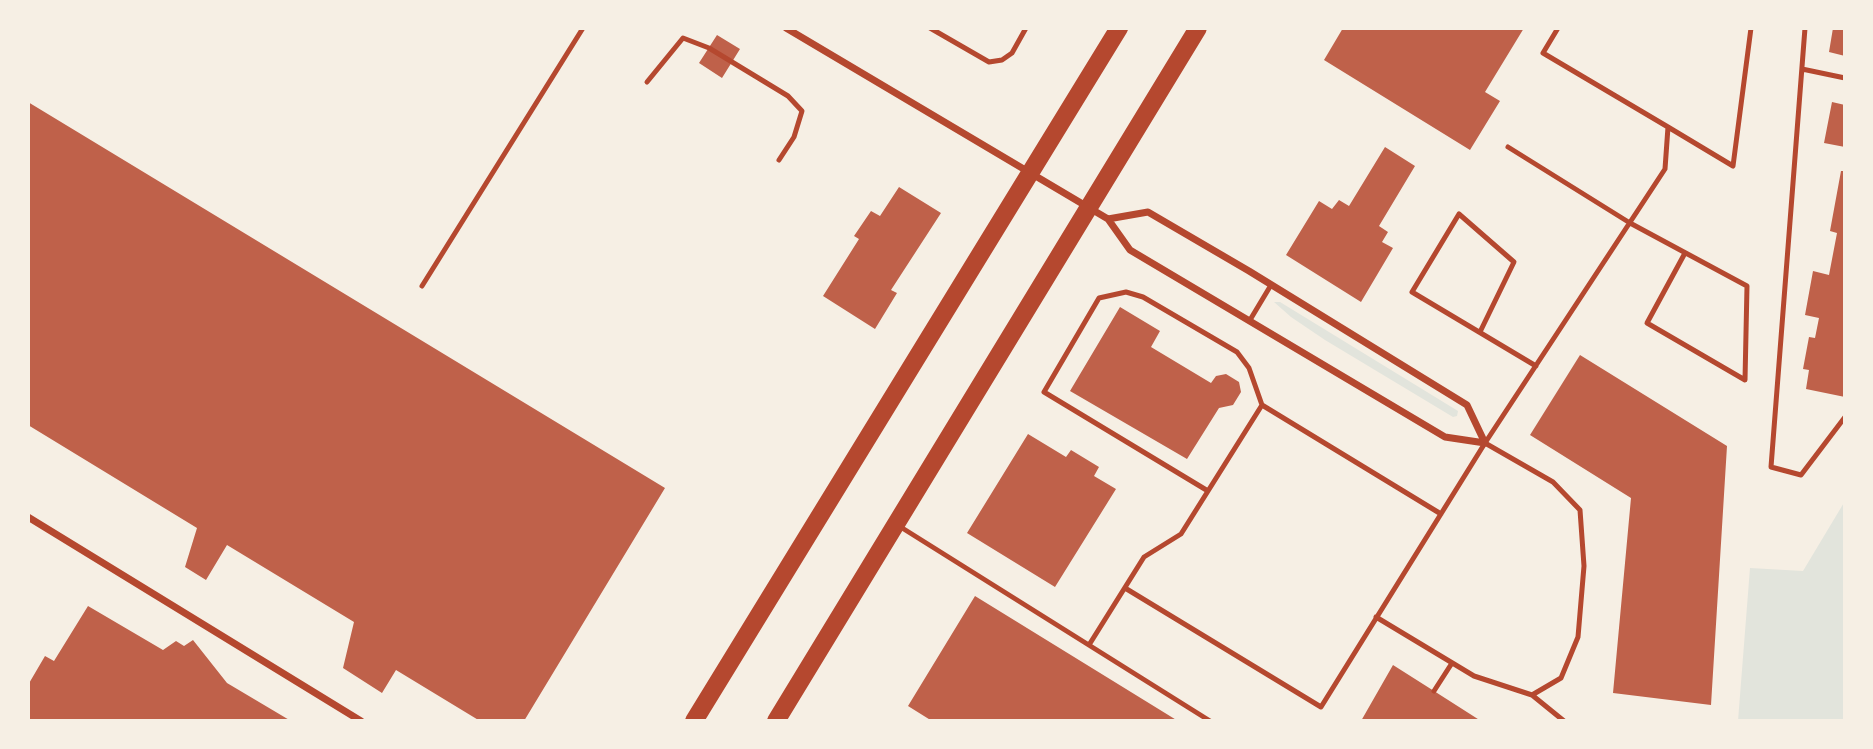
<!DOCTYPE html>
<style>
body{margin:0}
#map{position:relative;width:1873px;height:749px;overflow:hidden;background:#f6efe4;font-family:Overpass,sans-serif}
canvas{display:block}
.frame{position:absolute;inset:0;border:30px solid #f6efe4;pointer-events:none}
</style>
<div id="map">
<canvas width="1873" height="749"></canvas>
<div class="frame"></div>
</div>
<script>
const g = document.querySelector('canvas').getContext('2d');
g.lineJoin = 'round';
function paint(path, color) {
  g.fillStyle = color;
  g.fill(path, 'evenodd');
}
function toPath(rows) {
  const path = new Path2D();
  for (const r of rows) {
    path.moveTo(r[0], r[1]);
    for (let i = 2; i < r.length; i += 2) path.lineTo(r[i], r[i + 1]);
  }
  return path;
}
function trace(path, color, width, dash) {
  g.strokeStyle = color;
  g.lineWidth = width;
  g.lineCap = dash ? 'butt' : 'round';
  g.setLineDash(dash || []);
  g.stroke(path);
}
const green = toPath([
 [1274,302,1280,302,1458,411,1457,416,1453,417,1325,340,1291,317],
 [1845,501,1845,721,1738,721,1750,568,1803,571]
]);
const building = toPath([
 [1343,28,1524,28,1485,92,1500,101,1470,150,1324,60],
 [1833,28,1845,28,1845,56,1829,52],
 [717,35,740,49,722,78,699,63],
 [28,102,665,488,524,721,480,721,396,670,382,693,343,668,354,622,227,545,206,580,185,567,197,528,28,425],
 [1832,102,1845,105,1845,147,1824,143],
 [1385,147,1415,166,1379,226,1388,232,1382,242,1393,248,1361,302,1286,255,1319,201,1332,209,1339,200,1349,206],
 [1841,171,1845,171,1845,397,1806,389,1809,370,1803,369,1809,337,1815,338,1819,318,1805,315,1813,271,1829,275,1837,233,1830,231],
 [899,187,941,213,891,290,897,293,875,329,823,296,859,239,854,236,871,211,880,216],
 [1120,307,1160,331,1151,347,1211,383,1216,376,1226,374,1239,382,1241,392,1233,405,1219,408,1187,459,1070,391],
 [1580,355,1727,446,1711,705,1613,693,1631,498,1530,435],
 [1028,434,1066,457,1071,450,1099,467,1094,476,1116,489,1055,587,967,533],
 [975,596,1178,721,932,721,908,706],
 [88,606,163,650,176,641,184,646,193,640,227,683,291,721,28,721,28,685,45,656,54,661],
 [1393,665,1434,691,1481,721,1361,721]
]);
const service = toPath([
 [930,28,989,62,1002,60,1012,53,1026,28],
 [1805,28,1771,467,1801,475,1845,417],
 [1802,69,1845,78],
 [647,82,683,38,709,48,788,96,802,111,794,137,779,160],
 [1668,127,1733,166,1751,28],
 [1508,147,1630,223,1747,286,1745,380,1647,323,1685,253],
 [422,286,583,28],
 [1250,320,1271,285],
 [1480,332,1514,262,1459,214,1412,292,1536,366],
 [1208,491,1044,392,1099,298,1126,292,1143,297,1237,352,1249,368,1262,405],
 [899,526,1210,721],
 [1125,588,1321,707,1485,443,1665,169,1668,127,1543,53,1558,28],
 [1376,617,1474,676,1532,695,1561,678,1578,637,1584,566,1580,510,1553,482,1485,443],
 [1089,645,1144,557,1181,534,1262,405,1441,514],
 [1434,691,1452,663],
 [1532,695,1564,721]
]);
const minor = toPath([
 [786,28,1108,219,1130,250,1445,437,1485,443],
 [1108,219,1148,212,1249,271,1467,405,1485,443],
 [28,517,361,721]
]);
const primary = toPath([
 [694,721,1119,28],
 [776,721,1198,28]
]);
paint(green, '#e2e4dc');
paint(building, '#bf614a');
trace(service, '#b5482f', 5);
trace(minor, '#b5482f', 7);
trace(primary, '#b5482f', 18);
</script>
